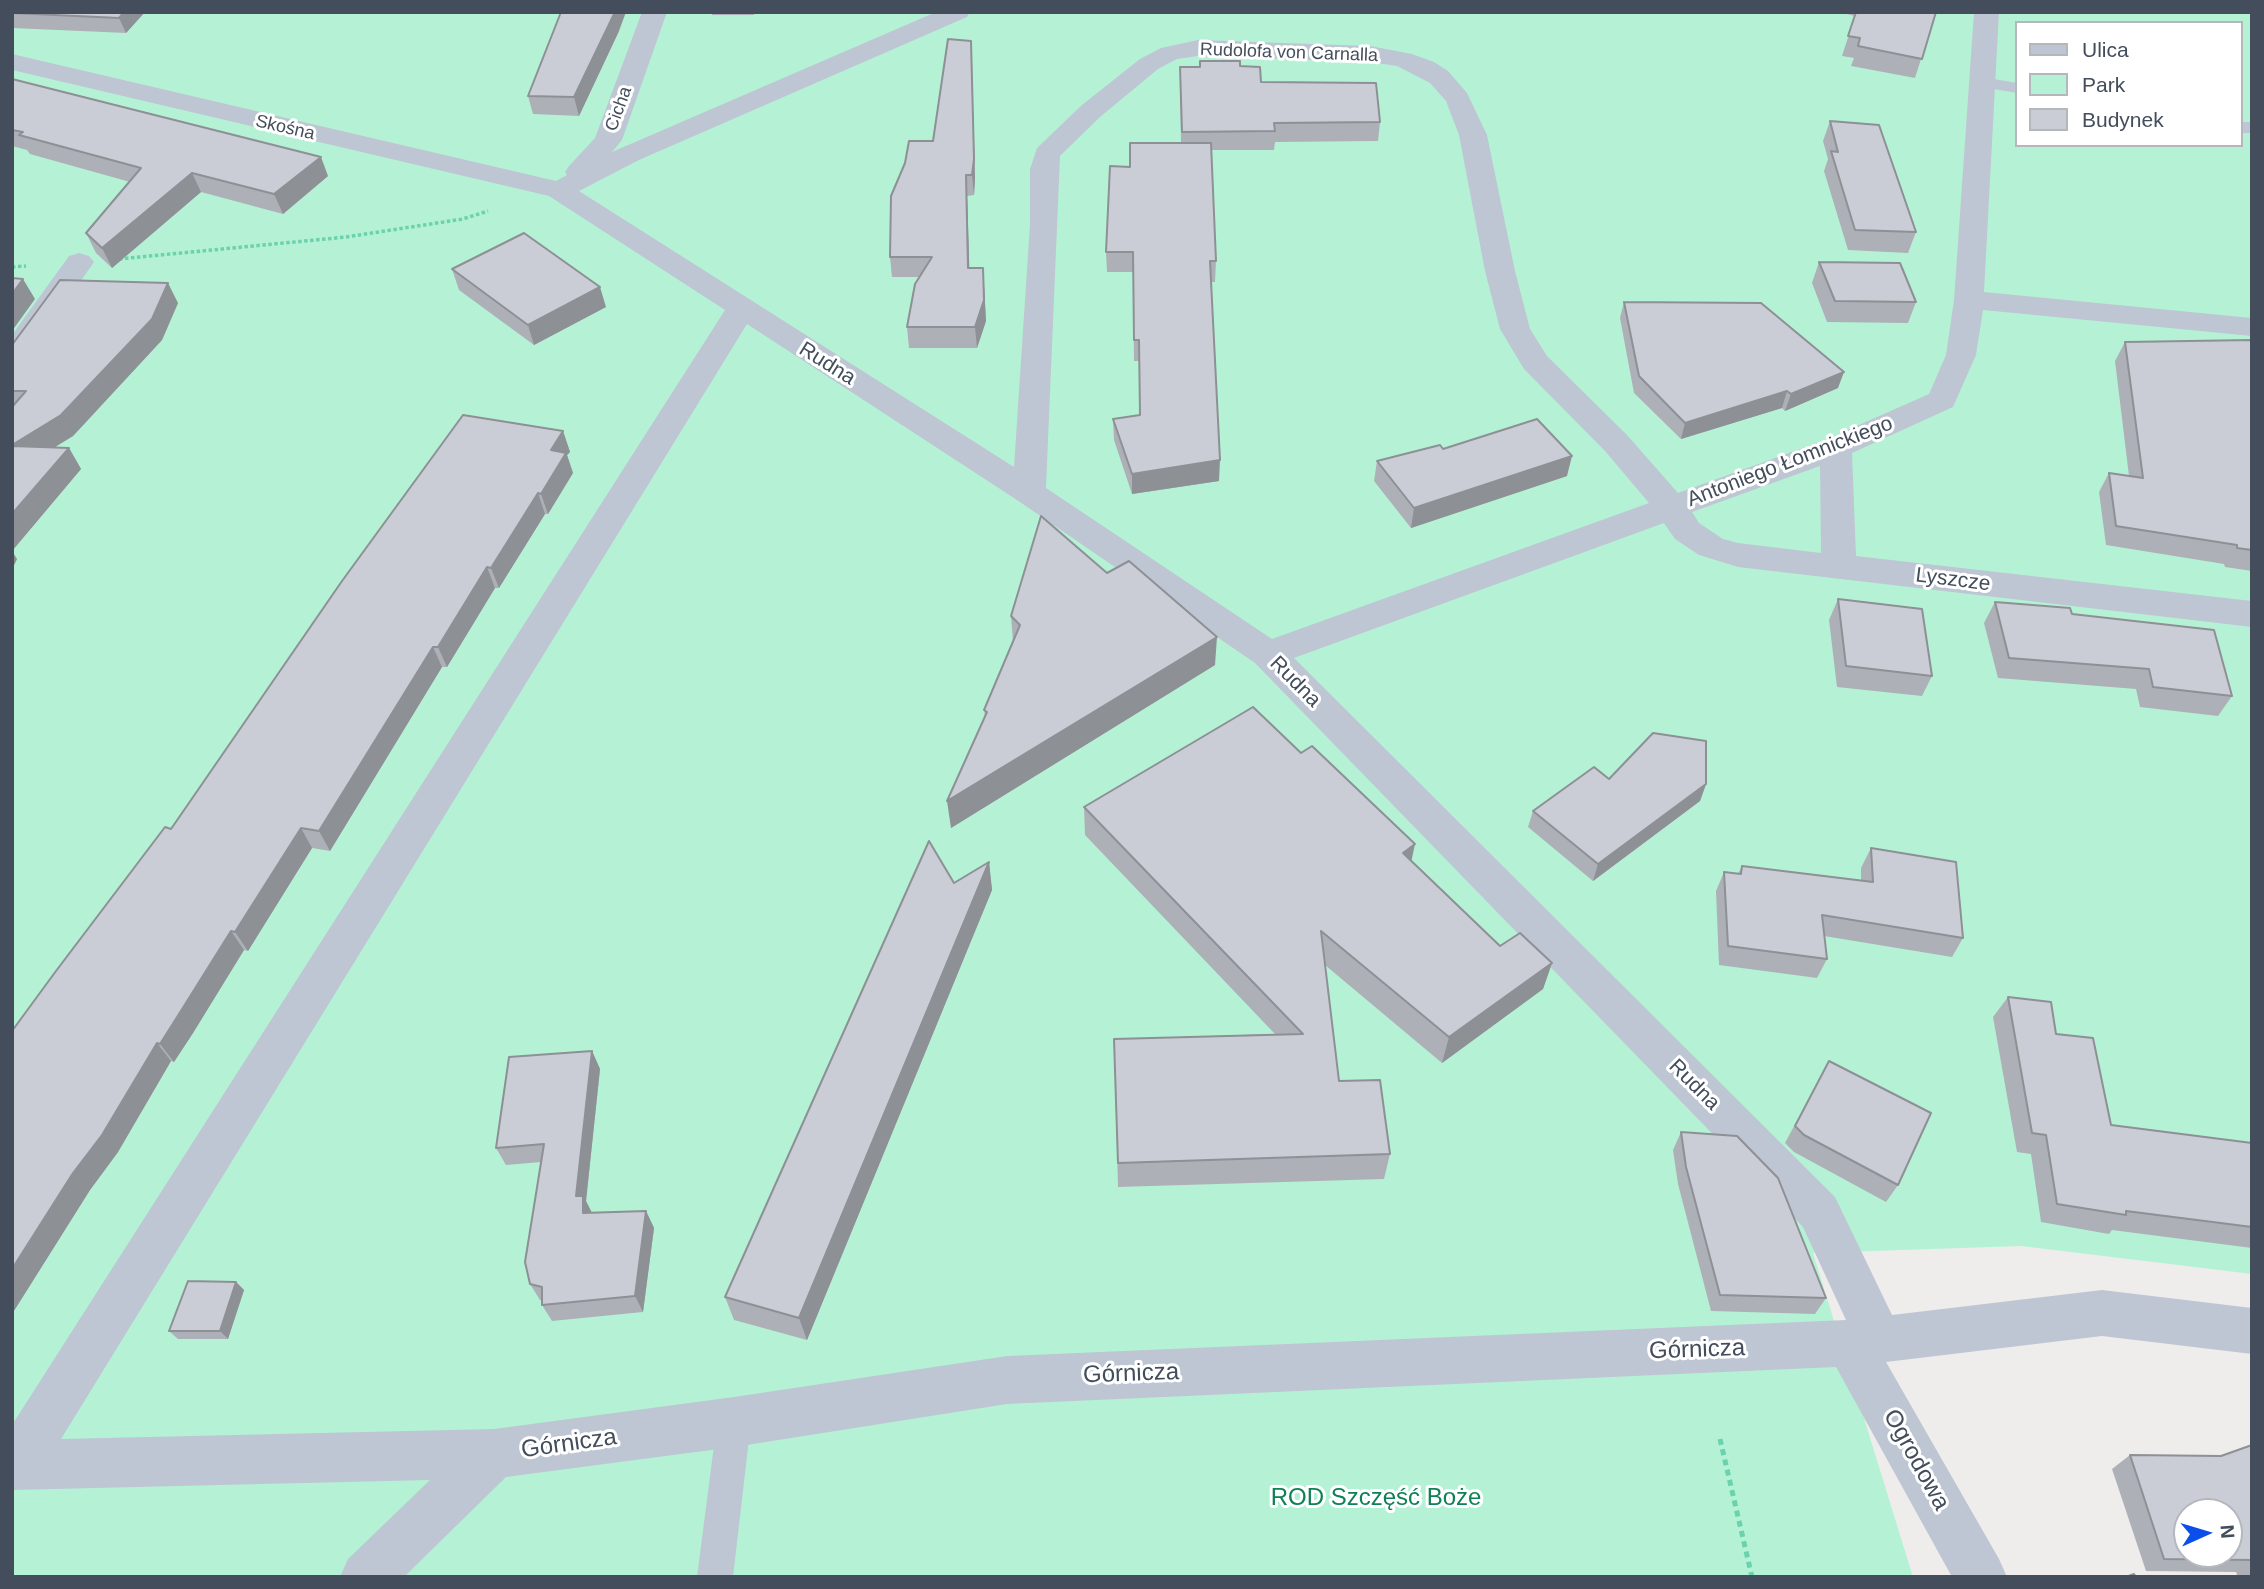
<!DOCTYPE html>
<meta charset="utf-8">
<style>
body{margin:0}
#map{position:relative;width:2264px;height:1589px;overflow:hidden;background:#efecec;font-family:Arial,sans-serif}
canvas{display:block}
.frame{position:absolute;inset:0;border:14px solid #434d5b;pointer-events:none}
.legend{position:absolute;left:2015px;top:21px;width:228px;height:126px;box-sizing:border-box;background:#fff;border:2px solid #b4b8bd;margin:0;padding:9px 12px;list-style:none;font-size:21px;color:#434d5b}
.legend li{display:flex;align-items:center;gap:14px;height:35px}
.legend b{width:35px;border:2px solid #b4b8bd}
.north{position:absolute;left:2173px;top:1498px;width:70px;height:70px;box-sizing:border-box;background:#fff;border:2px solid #b4b8bd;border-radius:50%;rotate:86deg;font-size:19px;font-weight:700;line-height:28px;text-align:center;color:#434d5b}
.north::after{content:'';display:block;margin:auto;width:24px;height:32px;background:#0b4fea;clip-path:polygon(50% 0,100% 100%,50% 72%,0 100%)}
</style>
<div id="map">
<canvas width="2264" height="1589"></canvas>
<div class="frame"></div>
<ul class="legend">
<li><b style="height:9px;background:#bec6d3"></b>Ulica</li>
<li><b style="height:19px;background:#b5f2d5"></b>Park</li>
<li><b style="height:19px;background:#cacdd5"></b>Budynek</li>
</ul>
<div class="north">N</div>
</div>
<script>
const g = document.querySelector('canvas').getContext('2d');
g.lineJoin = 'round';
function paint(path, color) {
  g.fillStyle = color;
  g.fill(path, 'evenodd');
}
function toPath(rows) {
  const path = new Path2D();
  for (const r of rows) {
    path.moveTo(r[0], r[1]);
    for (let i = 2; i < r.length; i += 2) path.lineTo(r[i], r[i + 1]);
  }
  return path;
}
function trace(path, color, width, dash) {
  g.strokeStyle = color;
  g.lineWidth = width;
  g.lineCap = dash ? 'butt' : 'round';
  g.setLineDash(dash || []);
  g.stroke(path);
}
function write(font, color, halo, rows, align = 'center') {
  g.font = font + ' Arial,sans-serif';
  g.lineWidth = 6;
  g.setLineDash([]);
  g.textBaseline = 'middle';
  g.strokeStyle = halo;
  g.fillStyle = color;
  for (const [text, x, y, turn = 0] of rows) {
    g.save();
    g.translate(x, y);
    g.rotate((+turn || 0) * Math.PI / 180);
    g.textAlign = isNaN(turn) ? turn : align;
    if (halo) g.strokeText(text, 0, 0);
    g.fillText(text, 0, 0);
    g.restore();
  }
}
const green = toPath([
 [12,12,2252,12,2252,1274,2021,1246,1813,1253,1913,1577,12,1577],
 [2017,23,2241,23,2241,145,2017,145]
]);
const pathFar1 = toPath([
 [119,259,346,237,463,219,488,211],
 [12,267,26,266]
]);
const path = toPath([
 [1720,1439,1752,1577]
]);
const service = toPath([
 [1982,77,2017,83,2017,93,1976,86,1973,82,1982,77],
 [2241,122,2252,122,2252,133,2241,133,2241,122],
 [734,1405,746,1410,751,1422,733,1577,697,1577,717,1422,722,1410,734,1405]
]);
const minor = toPath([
 [642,12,667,12,622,140,612,152,936,12,970,12,967,17,639,160,579,191,1014,467,1030,224,1030,169,1037,148,1082,105,1140,59,1161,48,1198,40,1370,46,1412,54,1434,62,1448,71,1467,93,1487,135,1515,271,1530,329,1547,356,1627,435,1678,493,1825,440,1929,394,1946,355,1954,300,1974,12,1999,12,1984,292,2252,318,2252,336,1983,310,1976,355,1953,407,1852,453,1856,556,2252,601,2252,627,1738,567,1699,555,1675,539,1664,523,1294,658,1835,1197,1892,1315,2102,1290,2252,1308,2252,1354,2102,1336,1886,1362,1999,1559,2007,1577,1952,1577,1836,1367,1007,1404,734,1447,506,1477,404,1577,340,1577,348,1559,430,1480,12,1490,12,1425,725,310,549,196,12,70,12,54,556,181,567,175,565,172,569,166,595,138,642,12],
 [1198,56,1370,62,1397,66,1430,83,1446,101,1459,135,1485,271,1500,329,1524,369,1605,451,1649,503,1272,639,1046,488,1060,156,1100,117,1158,69,1177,59,1198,56],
 [747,324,1017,500,1255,663,1803,1227,1846,1320,1007,1356,734,1397,494,1429,61,1439,747,324],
 [1820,466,1821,553,1738,543,1723,539,1699,523,1692,512,1820,466],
 [79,253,89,256,94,262,23,364,12,367,12,335,69,256,79,253]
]);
const wall = toPath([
 [12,12,145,12,126,33,12,28],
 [712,12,755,12,754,15,712,15],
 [1838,12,1936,12,1915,78,1851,66,1854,58,1842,56,1855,16],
 [619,31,579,116,533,114,528,96],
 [972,60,975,179,974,195,967,196,969,268,983,268,986,321,977,348,909,348,907,327,919,277,892,277,890,257,933,141],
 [1240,66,1261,82,1380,122,1378,141,1275,142,1274,150,1211,150,1216,261,1215,282,1211,282,1219,481,1132,494,1114,440,1113,419,1140,415,1139,361,1134,361,1133,272,1107,272,1106,252,1130,167,1181,143,1180,67],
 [12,79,328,176,283,214,201,192,112,268,96,253,86,233,130,182,30,154,27,150,12,146],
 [1830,121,1916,232,1908,253,1848,250,1824,171,1828,159,1823,141],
 [1819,262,1916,302,1908,323,1827,322,1812,283],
 [452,269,606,307,534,345,459,290],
 [1624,302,1838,388,1785,411,1782,408,1681,439,1634,393,1620,318],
 [178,303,162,340,73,436,54,448,69,448,81,469,12,551,12,345],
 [2252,340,2252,571,2225,567,2224,564,2106,545,2099,492,2109,473,2129,476,2115,361,2125,342],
 [563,431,570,452,567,455,573,473,548,514,545,514,499,588,495,588,447,667,442,667,330,851,312,848,248,951,244,950,193,1033,174,1062,171,1061,118,1152,90,1190,12,1314,12,1031,171,829],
 [1443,449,1567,476,1411,528,1374,481,1377,461],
 [1838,599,1932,676,1922,696,1837,687,1829,620],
 [1995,602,2072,614,2232,696,2218,716,2140,707,2136,689,1998,678,1984,623],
 [1011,616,1215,665,951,828,985,716,984,710,1013,642],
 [1609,779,1706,784,1700,801,1593,881,1528,827,1533,811],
 [1084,807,1412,861,1500,946,1552,963,1543,989,1442,1063,1325,965,1339,1081,1390,1154,1384,1179,1118,1187,1114,1039,1275,1034,1085,835],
 [1871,848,1963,938,1952,957,1824,936,1827,959,1817,978,1719,965,1716,891,1724,872,1738,874,1742,866,1861,881,1861,868],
 [989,862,992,890,807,1340,734,1320,725,1297,954,883],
 [2008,997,2056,1034,2111,1125,2252,1143,2252,1248,2112,1230,2109,1234,2041,1222,2031,1154,2017,1152,1993,1017],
 [592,1051,600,1069,586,1201,592,1213,646,1211,654,1228,643,1312,552,1321,542,1305,542,1300,540,1300,530,1284,541,1162,506,1165,496,1148],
 [1829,1061,1898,1185,1886,1202,1794,1152,1785,1143],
 [1681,1132,1826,1298,1815,1314,1711,1311,1678,1184,1673,1150],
 [236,1282,244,1290,228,1339,178,1339,169,1331],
 [2252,1445,2252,1577,2238,1577,2236,1572,2146,1571,2112,1469,2130,1455,2221,1456]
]);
const shadedWall = toPath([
 [124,12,145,12,126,33,119,18],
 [615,12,626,12,619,31,579,116,574,97],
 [971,41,975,179,974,195,972,175],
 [321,157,328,176,283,214,274,194],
 [192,173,201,192,112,268,102,248],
 [966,175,967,196,970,288,968,268],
 [983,268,986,321,977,348,975,327],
 [23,279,35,299,12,331,12,294],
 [168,283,178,303,162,340,73,436,23,466,12,449,12,445],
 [600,287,606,307,534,345,528,325],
 [1844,372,1838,388,1785,411,1791,394],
 [1787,391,1782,408,1681,439,1685,423],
 [563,431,570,452,567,455,573,473,548,514,541,494,551,450],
 [69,448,81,469,12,551,12,514],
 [1572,456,1567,476,1411,528,1414,508],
 [1220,460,1219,481,1132,494,1132,474],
 [538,493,545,514,499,588,491,568],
 [12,551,17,559,12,570],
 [487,567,495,588,447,667,438,647],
 [1217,637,1215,665,951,828,947,801],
 [433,647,442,667,330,851,319,831],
 [1706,784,1700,801,1593,881,1598,864],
 [301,828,312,848,248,951,235,932],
 [1415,844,1409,872,1403,853],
 [989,862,992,890,807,1340,799,1318],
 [231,931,244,950,193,1033,174,1062,160,1044],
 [1552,963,1543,989,1442,1063,1449,1037],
 [157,1043,171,1061,118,1152,90,1190,12,1314,12,1269],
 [592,1051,600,1069,586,1201,592,1213,591,1230,583,1213,576,1196],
 [646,1211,654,1228,643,1312,635,1296],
 [236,1282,244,1290,228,1339,220,1331]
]);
const building = toPath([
 [12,12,124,12,119,18,12,13,12,12],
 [561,12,615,12,574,97,528,96,561,12],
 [1856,12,1936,12,1922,59,1858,46,1860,38,1848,36,1856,12],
 [948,39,971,41,974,159,972,175,966,175,968,268,983,268,984,300,975,327,907,327,915,284,932,257,890,257,891,196,905,163,909,141,933,141,948,39],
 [1200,61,1240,61,1240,66,1260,67,1261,82,1376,83,1380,122,1274,123,1275,131,1182,132,1180,67,1200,67,1200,61],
 [12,79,321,157,274,194,192,173,102,248,86,233,141,168,19,135,23,132,12,130,12,79],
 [1830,121,1879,125,1916,232,1855,230,1831,151,1838,152,1830,121],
 [1130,143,1211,143,1216,261,1210,261,1220,460,1132,474,1113,419,1140,415,1139,340,1134,340,1133,252,1106,252,1110,166,1130,167,1130,143],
 [524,233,600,287,528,325,452,269,524,233],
 [1819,262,1900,263,1916,302,1835,301,1819,262],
 [12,278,23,279,12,294,12,278],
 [60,280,168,283,152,319,61,415,12,445,12,407,26,391,12,391,12,345,60,280],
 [1624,302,1761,303,1844,372,1791,394,1787,391,1685,423,1639,376,1624,302],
 [2252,340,2252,550,2237,548,2237,545,2116,526,2109,473,2143,478,2125,342,2252,340],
 [463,415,563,431,551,450,566,453,541,494,538,493,491,568,487,567,438,647,433,647,319,831,301,828,235,932,231,931,179,1014,160,1044,157,1043,102,1135,73,1173,12,1269,12,1031,56,971,165,827,171,829,342,581,463,415],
 [1537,419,1572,456,1414,508,1377,461,1440,445,1443,449,1537,419],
 [12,446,69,448,12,514,12,446],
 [1041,516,1107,573,1129,561,1217,637,947,801,987,712,984,710,1020,625,1011,616,1041,516],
 [1838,599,1922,609,1932,676,1846,666,1838,599],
 [1995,602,2070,608,2072,614,2214,630,2232,696,2153,687,2149,669,2009,658,1995,602],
 [1253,707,1301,753,1312,746,1415,844,1403,853,1500,946,1520,933,1552,963,1449,1037,1321,931,1339,1081,1380,1080,1390,1154,1118,1163,1114,1039,1303,1034,1084,807,1253,707],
 [1653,733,1706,741,1706,784,1598,864,1533,811,1594,767,1609,779,1653,733],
 [929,841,954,883,989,862,799,1318,725,1297,929,841],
 [1871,848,1956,862,1963,938,1822,915,1827,959,1728,946,1724,872,1741,874,1742,866,1873,882,1871,848],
 [2008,997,2051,1002,2056,1034,2093,1038,2111,1125,2252,1143,2252,1227,2126,1211,2126,1215,2057,1204,2046,1135,2032,1133,2008,997],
 [592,1051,576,1196,583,1196,583,1213,646,1211,635,1296,542,1305,542,1287,530,1284,525,1262,544,1144,496,1148,509,1057,592,1051],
 [1829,1061,1931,1113,1898,1185,1804,1135,1795,1126,1829,1061],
 [1681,1132,1737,1136,1778,1178,1826,1298,1720,1295,1686,1167,1681,1132],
 [188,1281,236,1282,220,1331,169,1331,188,1281],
 [2252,1445,2252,1560,2164,1559,2130,1455,2221,1456,2252,1445],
 [2187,1512,2229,1512,2229,1554,2187,1554,2187,1512],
 [2134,1574,2136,1577,2126,1577,2134,1574]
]);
const farStreetnames = [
 ["Rudolofa von Carnalla",1289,53,2],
 ["Cicha",619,109,-70],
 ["Skośna",285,128,13]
];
const streetNames = [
 ["Rudna",827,364,32],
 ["Antoniego Łomnickiego",1790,462,-21],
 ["Lyszcze",1953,580,7],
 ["Rudna",1295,682,45],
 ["Rudna",1694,1085,45]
];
const nearStreetnames = [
 ["Górnicza",1697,1350,-2],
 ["Górnicza",1131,1374,-2],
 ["Górnicza",569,1444,-8],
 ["Ogrodowa",1916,1460,61]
];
const nearParknames = [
 ["ROD Szczęść Boże",1376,1498]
];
paint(green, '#b5f2d5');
trace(pathFar1, '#6bd2ad', 3.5, [3.5, 2.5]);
trace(path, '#6bd2ad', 5, [6, 4.5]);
paint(service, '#bec6d3');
paint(minor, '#bec6d3');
paint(wall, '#aeb0b7');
paint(shadedWall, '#8d9095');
paint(building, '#cacdd5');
trace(building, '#8d9095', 2);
write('18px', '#434d5b', '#fff', farStreetnames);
write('21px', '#434d5b', '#fff', streetNames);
write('24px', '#434d5b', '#fff', nearStreetnames);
write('24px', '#0f8157', '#fff', nearParknames);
</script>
